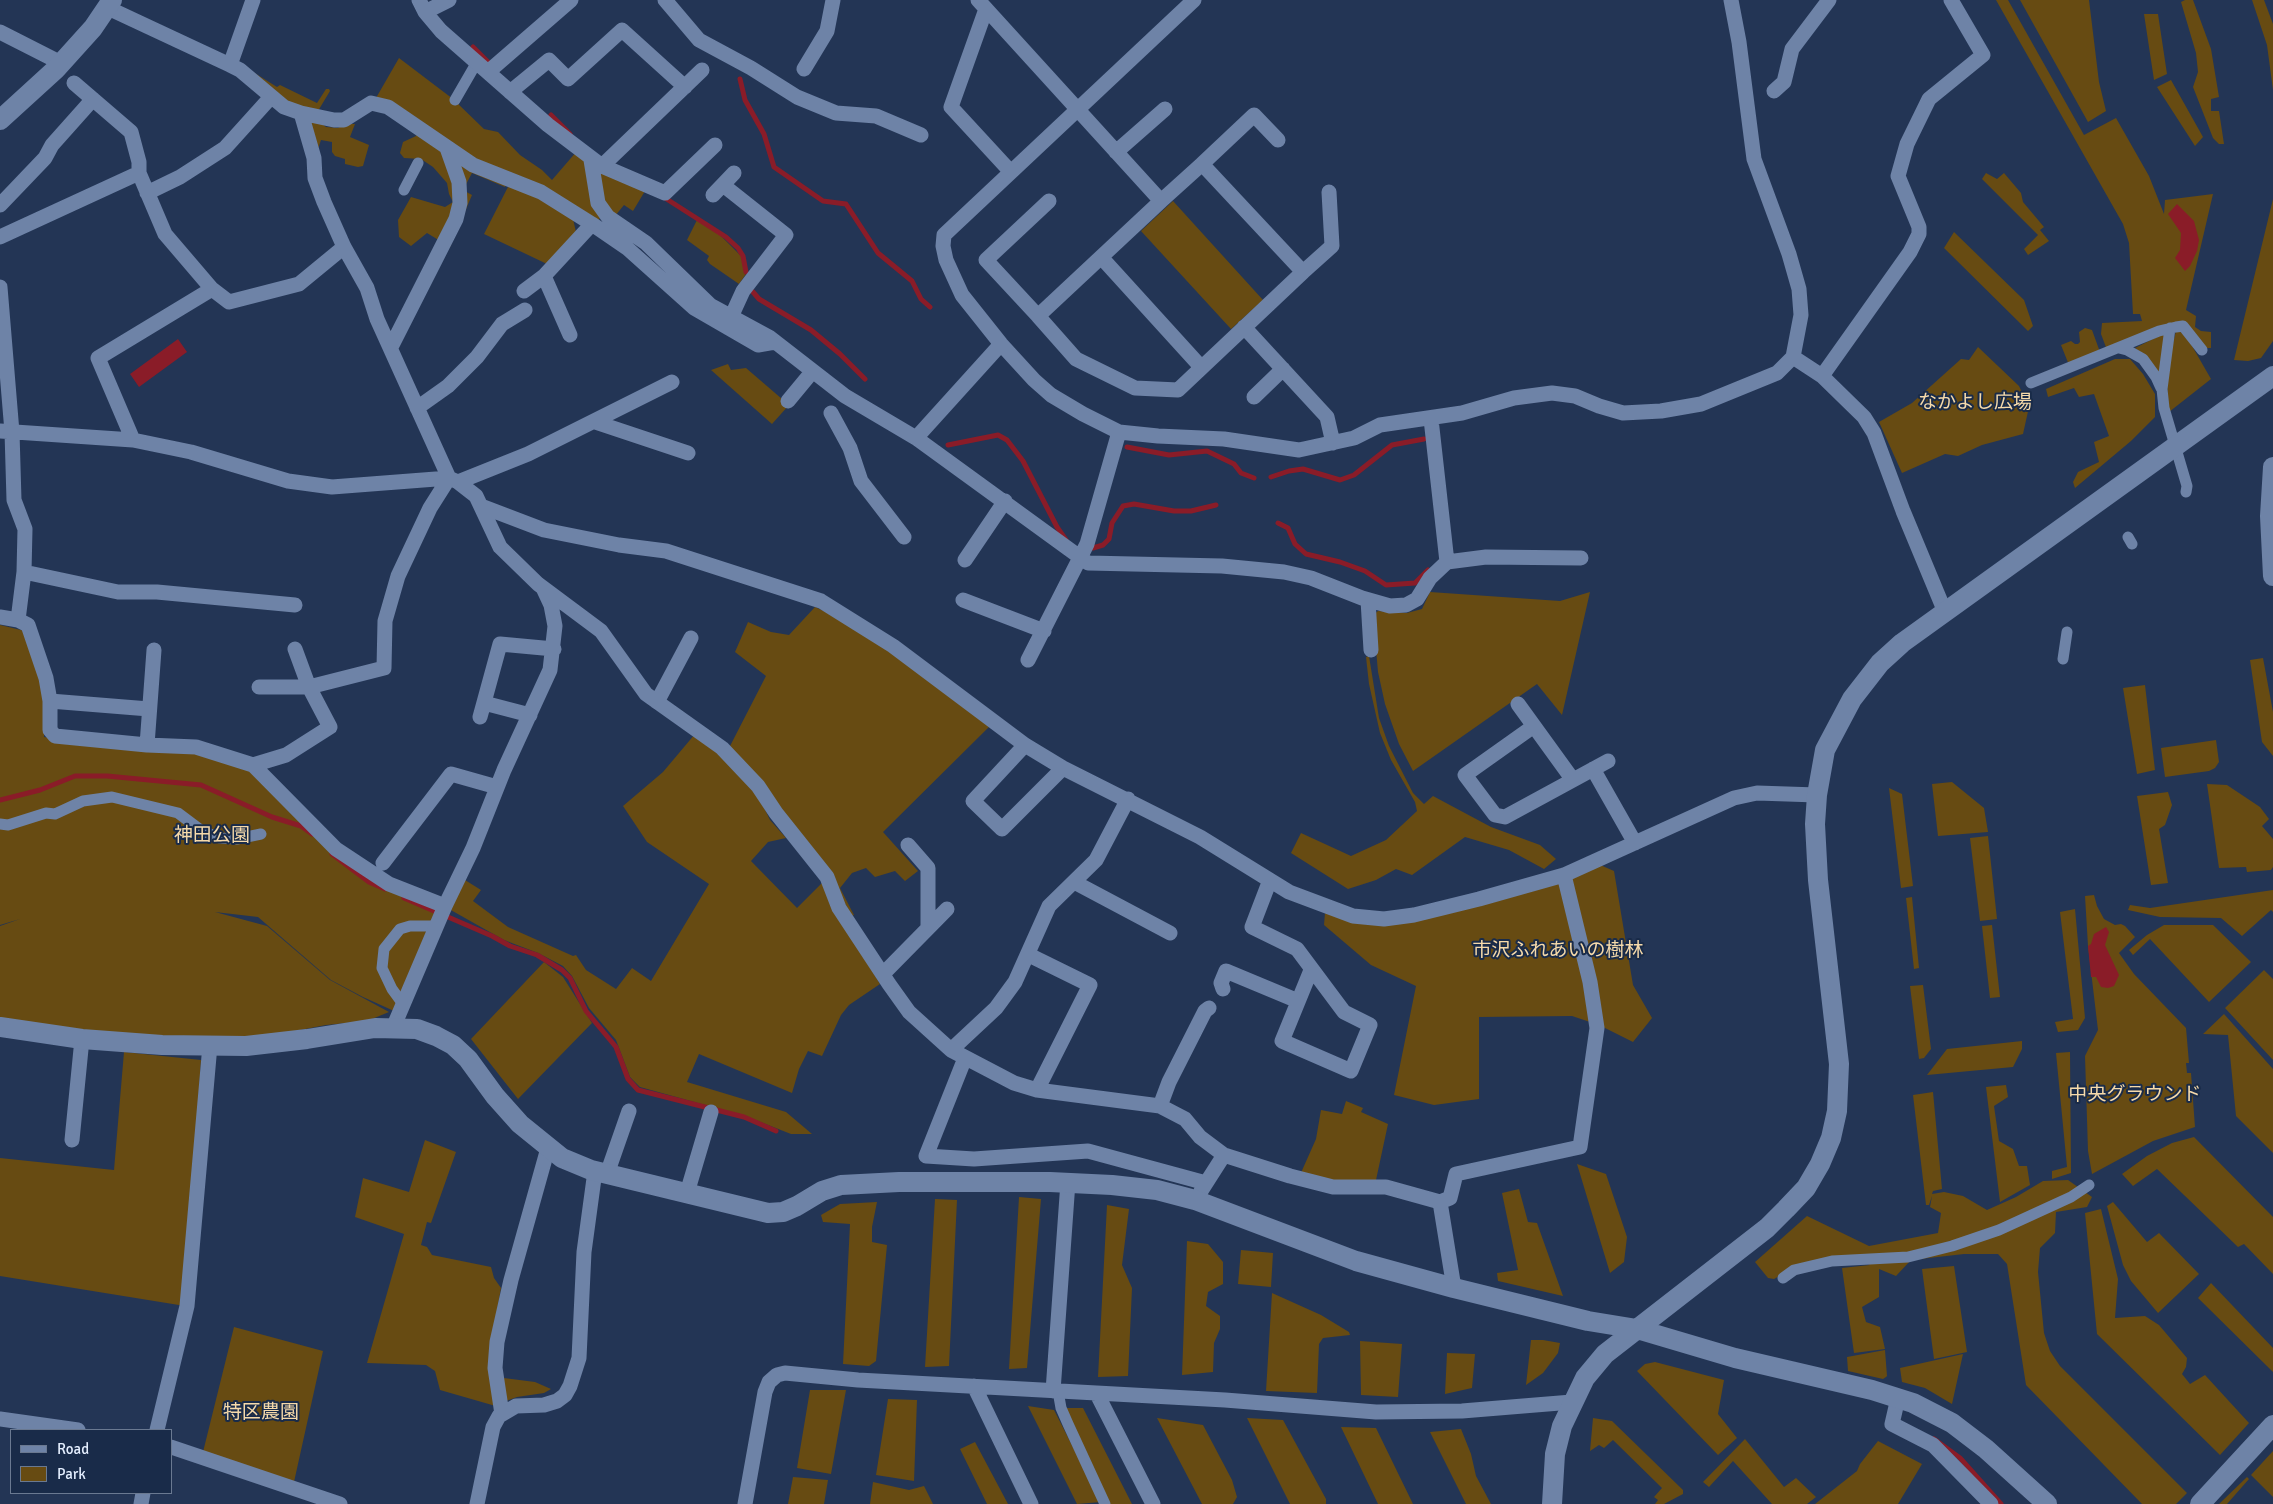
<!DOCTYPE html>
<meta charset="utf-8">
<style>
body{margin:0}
#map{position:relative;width:2273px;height:1504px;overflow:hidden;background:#233555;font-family:Signika,sans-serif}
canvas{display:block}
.legend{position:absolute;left:10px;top:1429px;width:162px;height:65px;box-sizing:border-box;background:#192b49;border:1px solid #6a7991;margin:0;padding:6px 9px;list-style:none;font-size:15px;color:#e4eefe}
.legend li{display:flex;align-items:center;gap:10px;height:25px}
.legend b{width:25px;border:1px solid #6a7991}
</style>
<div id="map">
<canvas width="2273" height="1504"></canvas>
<ul class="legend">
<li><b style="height:6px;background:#6e83a7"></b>Road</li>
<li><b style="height:14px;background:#674b12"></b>Park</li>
</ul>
</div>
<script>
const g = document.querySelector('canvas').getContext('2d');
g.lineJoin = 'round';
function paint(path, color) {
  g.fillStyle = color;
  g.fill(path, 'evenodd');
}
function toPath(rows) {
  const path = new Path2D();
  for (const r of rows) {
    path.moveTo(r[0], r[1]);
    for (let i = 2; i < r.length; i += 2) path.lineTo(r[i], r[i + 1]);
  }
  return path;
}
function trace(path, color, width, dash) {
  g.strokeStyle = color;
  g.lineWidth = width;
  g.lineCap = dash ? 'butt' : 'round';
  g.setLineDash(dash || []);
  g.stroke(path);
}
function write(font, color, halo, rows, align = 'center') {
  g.font = font + ' Signika,"Noto Sans JP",sans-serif';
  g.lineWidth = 4;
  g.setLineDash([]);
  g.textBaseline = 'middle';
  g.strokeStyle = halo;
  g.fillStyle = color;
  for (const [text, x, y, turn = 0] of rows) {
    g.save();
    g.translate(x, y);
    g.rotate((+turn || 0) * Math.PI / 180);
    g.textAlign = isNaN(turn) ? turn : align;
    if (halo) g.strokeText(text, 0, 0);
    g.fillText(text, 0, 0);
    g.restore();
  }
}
const green = toPath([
 [1996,0,2008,0,2084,135,2116,118,2149,176,2164,214,2165,200,2213,194,2186,310,2196,316,2195,327,2201,331,2211,332,2211,348,2204,348,2183,324,2107,350,2101,334,2102,323,2142,321,2140,314,2133,314,2129,243,2123,224],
 [2020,0,2089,0,2099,82,2106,111,2088,122],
 [2185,0,2193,0,2211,49,2219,97,2211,99,2211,111,2219,111,2224,144,2219,144,2213,138,2193,87,2198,72,2196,53,2181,2],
 [2252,0,2264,0,2273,24,2273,90,2267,45],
 [2144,14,2158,14,2167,74,2154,80],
 [399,58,453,99,484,129,498,132,520,155,542,170,552,180,577,151,590,165,603,214,598,221,510,176,505,187,472,173,463,190,472,195,450,247,427,233,411,246,399,237,398,220,411,197,445,207,453,202,449,194,447,183,433,167,421,159,404,158,400,153,403,142,416,136,417,118,376,98],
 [253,72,277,87,280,85,317,103,326,89,329,89,330,91,318,111,297,109],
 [2171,80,2203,137,2195,146,2157,87],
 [308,120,320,122,326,127,338,128,344,124,355,124,350,137,369,145,363,166,358,167,345,164,345,159,335,156,332,152,332,142,321,140,317,152],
 [598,170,645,191,633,211,624,205,615,216,601,199],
 [1986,173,1997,179,2004,173,2021,193,2023,202,2044,227,2040,230,2049,241,2028,255,2024,249,2038,235,1982,179],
 [510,183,541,197,573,219,576,232,547,264,484,234],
 [2273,199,2273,341,2261,358,2248,361,2234,360],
 [1173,201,1263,300,1231,329,1141,231],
 [697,220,718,233,742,257,746,274,739,284,710,264,707,260,709,256,687,240],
 [1954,232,2024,300,2033,326,2028,331,1944,248],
 [2085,328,2092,330,2100,352,2069,365,2061,345,2071,341,2075,344,2078,344,2080,342,2079,332],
 [2176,331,2181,332,2188,339,2211,379,2169,412,2166,372],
 [2167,332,2160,378,2147,358,2135,348],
 [1978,347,2019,386,2029,407,2023,434,1982,445,1958,456,1945,454,1902,473,1879,422,1912,403,1961,359,1969,360],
 [2115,359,2130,359,2143,374,2155,394,2155,417,2131,441,2075,488,2073,482,2078,472,2099,462,2094,442,2109,436,2094,394,2079,397,2074,388,2048,397,2046,389],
 [728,364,731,370,746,368,789,405,772,424,711,370],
 [1430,592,1560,601,1590,592,1562,715,1537,684,1413,771,1399,744,1385,704,1378,672,1373,615,1378,611,1407,613,1422,609],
 [815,607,855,625,991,725,883,832,918,871,905,881,895,871,875,877,866,868,852,873,840,888,854,915,852,916,825,868,729,748,766,676,735,652,748,622,771,632,789,635],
 [0,625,25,631,31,645,44,699,44,737,114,747,197,752,253,769,335,850,440,909,394,1011,363,997,331,980,258,917,215,912,267,926,330,980,389,1012,367,1021,326,1025,274,1035,210,1038,125,1036,0,1022,0,926,20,919,0,925],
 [1369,656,1379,718,1389,746,1413,793,1424,804,1433,796,1491,827,1540,845,1556,859,1544,869,1509,850,1465,837,1412,875,1396,869,1376,880,1348,889,1291,853,1301,833,1351,856,1386,840,1417,811,1415,802,1391,760,1380,733,1369,684,1366,657],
 [2263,658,2273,712,2273,756,2262,742,2250,660],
 [2145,685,2155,770,2137,774,2123,688],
 [695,734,727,757,754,787,770,820,786,838,768,842,751,861,797,908,825,880,854,940,880,984,849,1005,841,1015,822,1056,808,1051,799,1069,792,1093,699,1054,687,1082,786,1112,812,1134,791,1134,745,1116,640,1087,630,1077,616,1040,589,1008,572,976,563,966,538,953,504,940,449,909,465,880,481,890,473,901,508,927,573,956,576,955,586,970,616,989,632,968,651,981,709,884,647,842,623,806,663,772],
 [2216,740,2219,762,2215,768,2209,771,2165,777,2161,748],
 [1952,782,1984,808,1988,832,1938,836,1932,784],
 [2207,784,2227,785,2260,807,2269,819,2262,826,2273,839,2273,867,2271,870,2247,872,2246,867,2219,868],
 [1889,788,1902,794,1913,886,1901,888],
 [2168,792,2172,805,2165,825,2159,829,2168,883,2151,885,2137,796],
 [1988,836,1997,919,1980,921,1970,838],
 [1598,864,1614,871,1633,985,1652,1018,1633,1042,1599,1025,1572,1016,1479,1017,1479,1099,1434,1105,1394,1095,1416,986,1371,965,1324,925,1325,913,1369,925],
 [2273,890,2273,912,2271,910,2242,936,2221,918,2160,917,2128,910,2130,905,2150,908],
 [2094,895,2097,906,2104,919,2115,925,2121,924,2125,926,2135,937,2119,953,2134,974,2186,1028,2189,1063,2186,1063,2187,1073,2191,1073,2195,1127,2153,1141,2092,1174,2088,1151,2085,1056,2098,1030,2088,946,2085,896],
 [1912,897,1919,968,1914,969,1906,898],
 [2075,909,2085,1018,2078,1030,2058,1032,2055,1022,2073,1019,2060,912],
 [1992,925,2000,997,1990,998,1982,926],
 [2164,925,2213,925,2251,962,2209,1002,2150,939,2133,955,2129,950,2147,935],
 [544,962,563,977,592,1023,518,1099,471,1039],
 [2264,970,2273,979,2273,1060,2225,1008],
 [1923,985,1931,1049,1924,1058,1919,1059,1910,986],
 [2224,1014,2273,1069,2273,1153,2236,1116,2228,1035,2203,1034],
 [2022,1041,2022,1049,2013,1067,1927,1075,1947,1049],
 [124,1052,201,1060,185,1306,0,1276,0,1158,114,1170],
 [2070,1052,2071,1173,2052,1179,2052,1171,2067,1167,2056,1053],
 [2006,1085,2008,1097,1994,1106,1999,1141,2013,1149,2019,1166,2027,1166,2030,1185,2000,1202,1986,1087],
 [1933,1092,1942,1189,1933,1191,1932,1194,1944,1192,1963,1196,1987,1210,2016,1197,2043,1181,2068,1180,2092,1197,2087,1207,2056,1212,2055,1233,2040,1248,2038,1272,2044,1333,2050,1351,2060,1366,2187,1493,2176,1504,2142,1504,2026,1385,2007,1264,1998,1254,1964,1254,1911,1260,1896,1276,1879,1269,1879,1297,1862,1307,1866,1322,1880,1327,1885,1349,1854,1353,1842,1268,1870,1265,1846,1255,1803,1263,1774,1279,1768,1278,1755,1262,1807,1216,1869,1246,1938,1233,1941,1213,1930,1207,1932,1196,1929,1205,1926,1205,1913,1095],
 [1346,1101,1363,1108,1361,1112,1388,1124,1376,1180,1332,1183,1300,1175,1316,1139,1321,1110,1342,1114],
 [2194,1137,2273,1217,2273,1274,2244,1244,2238,1247,2157,1169,2133,1186,2122,1174,2147,1156,2172,1143],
 [425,1140,456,1152,431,1223,427,1222,421,1245,427,1247,432,1255,491,1267,494,1278,501,1288,490,1349,496,1377,535,1382,551,1389,544,1393,517,1397,506,1401,499,1407,440,1390,435,1371,426,1365,367,1363,404,1234,355,1217,363,1178,409,1192],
 [1577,1164,1606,1174,1627,1237,1624,1262,1610,1273],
 [1519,1189,1528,1222,1537,1223,1563,1296,1498,1281,1497,1273,1518,1270,1502,1193],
 [1019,1197,1041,1199,1027,1368,1009,1369],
 [935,1199,957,1200,949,1366,925,1367],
 [877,1202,872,1227,872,1242,887,1245,876,1361,869,1366,843,1364,850,1224,823,1222,821,1215,840,1204],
 [2113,1202,2147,1242,2159,1233,2199,1274,2158,1313,2131,1281,2123,1265,2107,1206],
 [1107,1205,1129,1209,1122,1265,1132,1288,1128,1376,1098,1377],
 [2101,1209,2118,1279,2115,1318,2145,1316,2159,1325,2187,1358,2186,1367,2182,1374,2190,1384,2205,1375,2249,1423,2220,1455,2097,1334,2085,1213],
 [1187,1241,1208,1244,1223,1262,1223,1284,1208,1292,1206,1306,1220,1316,1220,1329,1214,1343,1213,1372,1182,1375],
 [1241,1250,1273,1253,1271,1287,1238,1284],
 [1954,1266,1967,1352,1934,1359,1922,1269],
 [2211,1283,2273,1348,2273,1372,2198,1298],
 [1272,1293,1321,1315,1349,1332,1350,1335,1323,1338,1319,1344,1317,1393,1266,1391],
 [234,1327,323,1351,294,1482,203,1452],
 [1531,1340,1543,1340,1560,1343,1558,1353,1543,1373,1526,1385],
 [1360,1341,1402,1344,1398,1397,1361,1395],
 [1885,1350,1887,1376,1886,1377,1883,1379,1848,1371,1847,1357],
 [1447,1353,1475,1354,1472,1388,1445,1394],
 [1963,1354,1952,1404,1925,1388,1902,1382,1900,1368],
 [1655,1362,1724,1380,1718,1414,1737,1438,1718,1455,1637,1371,1645,1364],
 [810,1390,846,1390,831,1474,797,1468],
 [888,1399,917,1400,914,1481,876,1475],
 [1028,1406,1054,1410,1101,1502,1077,1504],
 [1061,1408,1083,1408,1132,1504,1105,1504],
 [1157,1418,1203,1425,1232,1480,1237,1497,1233,1504,1202,1504],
 [1247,1418,1283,1420,1326,1499,1326,1504,1290,1504],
 [1593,1418,1612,1421,1683,1490,1683,1494,1664,1504,1655,1504,1658,1500,1654,1497,1662,1488,1613,1440,1604,1448,1599,1445,1590,1451],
 [1341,1427,1376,1428,1413,1504,1378,1504],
 [1461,1429,1471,1454,1476,1476,1491,1504,1466,1504,1430,1432],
 [1745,1439,1784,1487,1796,1478,1816,1497,1807,1504,1772,1504,1733,1461,1709,1487,1703,1482],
 [1878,1441,1922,1464,1898,1504,1815,1504,1857,1471,1860,1464],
 [975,1442,1008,1504,987,1504,960,1449],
 [2273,1451,2273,1497,2251,1475],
 [793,1477,828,1480,824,1504,788,1504],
 [2247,1477,2249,1479,2227,1504,2219,1504],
 [873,1482,909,1490,924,1486,933,1504,870,1504]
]);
const water = toPath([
 [2177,204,2194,221,2199,240,2197,251,2190,266,2185,271,2175,258,2180,250,2181,233,2168,214],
 [178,339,187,352,139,387,130,374],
 [2106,927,2109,932,2105,945,2119,975,2114,986,2108,988,2101,987,2096,977,2091,977,2088,946,2091,944,2094,934]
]);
const stream = toPath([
 [473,47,488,62],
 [740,79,745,100,764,134,774,167,823,201,846,204,878,253,912,281,921,299,930,307],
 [551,115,570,134],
 [665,198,726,237,738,248,743,256,746,272],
 [753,292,759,299,811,330,840,354,865,379],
 [948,445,998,435,1007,440,1023,461,1057,527,1066,540],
 [1127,447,1169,455,1207,451,1234,464,1241,473,1254,478],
 [1271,477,1289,471,1303,469,1340,480,1354,475,1392,445,1424,439],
 [1278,523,1288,528,1295,544,1306,554,1340,562,1365,571,1386,585,1415,583,1428,570],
 [1093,548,1103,545,1109,539,1112,523,1123,506,1134,504,1174,511,1191,511,1216,505],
 [0,800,40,790,75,776,107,776,201,785,272,817,301,826,312,834],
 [332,854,369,882,385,889],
 [404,898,492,936,510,946,537,955,562,970,570,978,586,1011,616,1047,628,1079,638,1090,744,1117,776,1131],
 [1934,1439,1960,1458,2001,1504]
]);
const pedestrian = toPath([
 [455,100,477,62],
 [404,190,418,163],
 [2170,328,2162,389,2164,408,2187,486,2186,492],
 [2119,348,2127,350,2143,359,2156,377,2161,388],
 [2031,383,2159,331,2176,327,2183,326,2202,350],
 [2128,537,2132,544],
 [2063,659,2067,632],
 [0,824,8,825,46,813,55,814,83,801,112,797,178,813,202,831,220,838,237,839,261,834],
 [403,1004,392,989,382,968,384,949,400,929,410,926,436,926],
 [1783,1278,1794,1270,1832,1261,1908,1257,1952,1246,1999,1230,2071,1197,2089,1185],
 [1058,1391,1061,1408,1068,1424,1105,1504]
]);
const minor = toPath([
 [419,0,425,12,441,31,548,125,602,166,665,193,715,145],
 [665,0,699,40,751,68,797,97,836,113,876,116,921,135],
 [978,0,1161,201,1038,316,1076,359,1135,388,1178,390,1303,272,1202,164,1161,201],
 [1194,0,944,235,943,246,946,260,962,295,1001,344,1034,380,1051,395,1083,414,1119,432,1158,436,1224,439,1299,450,1354,438,1380,425,1462,413,1514,398,1552,393,1575,396,1599,406,1623,413,1661,411,1701,404,1777,373,1793,357,1801,315,1799,289,1789,254,1754,159,1739,42,1731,0],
 [108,8,230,65,240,70,284,107,301,113,314,158,315,178,324,202,344,247,367,288,377,319,449,478,430,508,398,576,385,621,384,668,309,687,259,687],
 [986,9,951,107,1010,171],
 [425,12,449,0],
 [0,32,61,63],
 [230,65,253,0],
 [804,69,827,31,833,0],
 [488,72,571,0],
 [74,83,131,132,139,162,139,173],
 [1774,91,1784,82,1792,49,1829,0],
 [510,92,549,60,568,79,622,30,685,87],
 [301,113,334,120,344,120,371,103,388,107,473,165,541,192,592,224],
 [1116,152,1165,109],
 [591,160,598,203,608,217,646,243,710,305,769,337,845,396,916,438,1088,563,1222,566,1284,572,1311,578,1362,598,1390,606,1406,605,1417,599,1430,578,1447,562,1486,557,1581,558],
 [1202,164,1254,115,1278,140],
 [602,166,702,70],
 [723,185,786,235,743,291,732,315],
 [147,193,180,177,225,148,271,97],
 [713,195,734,173],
 [0,205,45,158,52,145,93,99],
 [0,237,139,173,165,234,212,289,98,358,133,440],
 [1101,257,1201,367],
 [1303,272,1332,246,1329,192],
 [544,276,570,335],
 [0,287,12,432,14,500,25,529,24,572,18,620,0,617],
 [212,289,229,302,299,284,344,247],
 [524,291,544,276,592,224,627,248,694,308,758,345,775,342],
 [1038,316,986,260,1049,201],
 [1244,327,1327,417,1333,443],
 [391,347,456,219,460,203,459,182,447,148],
 [1793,357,1822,376],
 [1254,397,1283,369],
 [788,401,812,372],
 [417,408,448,386,477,357,502,324,525,310],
 [831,413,850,448,861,481,904,537],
 [1431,419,1447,562],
 [595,422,688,453],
 [0,431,133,440,191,452,288,481,332,487,449,478,458,482,476,496,500,547,538,584,601,631,646,694,722,748,758,786,776,813,827,877,839,908,889,984,909,1012,951,1050,1014,1083,1037,1090,1160,1106,1185,1119,1200,1137,1224,1155,1290,1176,1333,1187,1386,1187,1440,1202,1454,1288],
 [916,438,1001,344],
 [458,482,528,454,672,382],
 [481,506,544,530,619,545,666,551,821,601,893,646,1025,745,1063,768,1200,837,1289,892,1353,916,1384,919,1414,915,1479,899,1564,875,1734,798,1757,793,1817,795],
 [965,560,1005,501],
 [24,572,118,592,157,592,295,605],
 [963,600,1044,631],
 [1368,600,1371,650],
 [1945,612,1903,511,1874,433,1864,417,1822,376,1910,252,1919,234,1919,227,1898,176,1907,144,1929,99,1983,55,1951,0],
 [18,620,28,625,46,678,50,701,50,730,55,736,147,745,196,747,253,765,336,849,389,884,445,906],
 [1028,660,1087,544,1119,432],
 [50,701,149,709],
 [657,702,691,638],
 [484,703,530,715],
 [1518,704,1573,780],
 [480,717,500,644,554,649],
 [1534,726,1465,775,1495,815,1505,817,1608,761],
 [147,745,154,650],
 [1025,745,973,801,1002,829,1063,768],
 [253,765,286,755,330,727,309,687,295,649],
 [1593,769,1635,843],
 [908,845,928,868,928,926],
 [383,863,451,774,497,787],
 [1270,880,1252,927,1297,949,1344,1012,1370,1025,1351,1071,1282,1041,1311,970],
 [1074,882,1170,933],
 [1029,955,1090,985,1037,1090],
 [883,974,947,909],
 [1223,989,1221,983,1226,971,1298,1001],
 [393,1028,445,906,473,848,504,770,550,670,555,626,551,605,544,590],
 [951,1050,996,1008,1015,982,1049,906,1096,860,1128,799],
 [965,1058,926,1156,974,1159,1088,1151,1206,1183],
 [1160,1106,1169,1082,1205,1011,1209,1008],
 [72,1140,82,1039],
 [607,1174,629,1111],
 [1201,1191,1224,1155],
 [687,1193,711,1112],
 [1440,1202,1450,1198,1456,1174,1580,1147,1597,1028,1590,982,1564,875],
 [974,1386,1031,1504],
 [1053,1391,1068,1182],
 [1097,1394,1153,1504],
 [1898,1398,1892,1424,1933,1445,1991,1504],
 [502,1414,495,1368,497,1342,511,1280,548,1148],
 [0,1419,78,1430],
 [157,1430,187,1306,210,1045],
 [171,1447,340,1504],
 [141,1504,143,1493],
 [477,1504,493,1427,499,1416,516,1406,544,1405,557,1401,565,1395,570,1386,579,1358,584,1252,595,1171],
 [745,1504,765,1392,769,1382,777,1375,785,1373,858,1380,1225,1400,1376,1412,1462,1411,1572,1402]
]);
const tertiary = toPath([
 [0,120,56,69,93,28,112,0],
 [2273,467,2270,516,2273,576],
 [0,1027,82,1039,162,1045,246,1046,307,1039,375,1028,417,1029,436,1036,453,1045,468,1059,495,1096,520,1124,562,1158,591,1170,768,1213,783,1212,797,1206,822,1191,841,1185,899,1182,1050,1182,1112,1185,1157,1190,1195,1200,1356,1261,1454,1288,1588,1321,1637,1329,1735,1358,1872,1390,1913,1403,1952,1423,1986,1449,2047,1504],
 [1552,1504,1555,1454,1562,1426,1585,1378,1605,1354,1767,1228,1786,1209,1806,1188,1820,1164,1831,1138,1837,1111,1839,1064,1818,880,1815,824,1817,795,1825,750,1852,699,1880,663,1902,643,2273,376],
 [2200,1504,2273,1425]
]);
const parkNames = [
 ["なかよし広場",1975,403],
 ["神田公園",212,836],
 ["市沢ふれあいの樹林",1558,951],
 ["中央グラウンド",2135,1095],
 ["特区農園",261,1413]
];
paint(green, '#674b12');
paint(water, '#8a1c28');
trace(stream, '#8a1c28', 5);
trace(pedestrian, '#6e83a7', 11);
trace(minor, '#6e83a7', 15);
trace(tertiary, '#6e83a7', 20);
write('19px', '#f6daaa', '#192b49', parkNames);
</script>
